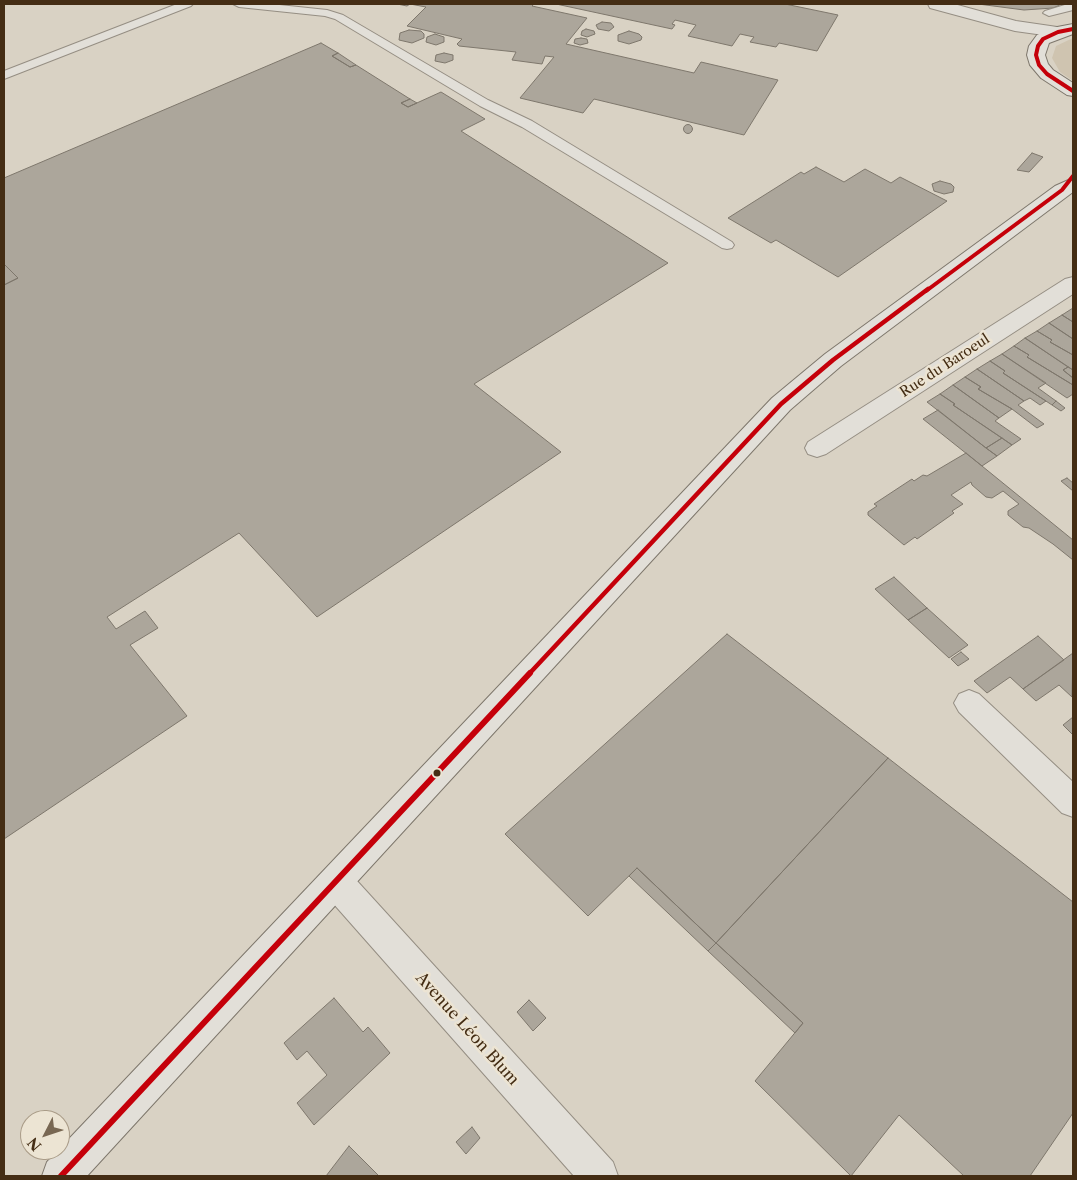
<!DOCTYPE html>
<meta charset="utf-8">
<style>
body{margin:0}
#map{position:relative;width:1077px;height:1180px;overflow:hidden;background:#d9d2c4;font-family:"Libre Caslon Text",serif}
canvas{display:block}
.frame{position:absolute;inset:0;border:5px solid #442d14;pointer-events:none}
.north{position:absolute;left:20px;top:1110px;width:50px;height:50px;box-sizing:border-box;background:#ece4d3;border:1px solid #a99b87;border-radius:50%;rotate:229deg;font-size:14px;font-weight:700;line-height:20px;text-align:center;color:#442d14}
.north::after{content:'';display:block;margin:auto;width:18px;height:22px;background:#786752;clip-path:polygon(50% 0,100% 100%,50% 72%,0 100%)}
</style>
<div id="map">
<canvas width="1077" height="1180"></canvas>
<div class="frame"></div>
<div class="north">N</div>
</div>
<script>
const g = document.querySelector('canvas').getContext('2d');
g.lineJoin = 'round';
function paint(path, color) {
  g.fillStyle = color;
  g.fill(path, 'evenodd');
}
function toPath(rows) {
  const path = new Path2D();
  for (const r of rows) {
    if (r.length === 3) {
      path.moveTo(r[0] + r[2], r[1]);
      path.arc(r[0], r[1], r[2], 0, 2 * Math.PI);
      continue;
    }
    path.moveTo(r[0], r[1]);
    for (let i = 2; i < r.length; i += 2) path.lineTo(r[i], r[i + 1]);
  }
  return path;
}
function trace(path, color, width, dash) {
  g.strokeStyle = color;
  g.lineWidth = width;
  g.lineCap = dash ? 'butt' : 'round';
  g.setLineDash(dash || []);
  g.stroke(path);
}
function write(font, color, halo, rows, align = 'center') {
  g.font = font + ' "Libre Caslon Text",serif';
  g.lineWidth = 5;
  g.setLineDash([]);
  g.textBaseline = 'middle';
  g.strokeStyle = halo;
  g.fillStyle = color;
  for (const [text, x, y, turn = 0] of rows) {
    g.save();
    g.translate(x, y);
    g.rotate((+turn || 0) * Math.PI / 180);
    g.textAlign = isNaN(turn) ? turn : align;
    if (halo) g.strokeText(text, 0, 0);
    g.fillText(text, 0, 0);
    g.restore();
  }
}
const green = toPath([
 [1073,38,1073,81,1060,72,1052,58,1056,46]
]);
const building = toPath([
 [397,4,534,4,532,6,587,18,566,44,694,73,701,62,778,80,744,135,594,99,583,113,520,98,554,57,545,56,542,64,512,60,516,52,459,46,457,44,462,39,407,26,426,7,410,4,407,6,397,4],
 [556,4,785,4,838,15,817,51,779,43,776,47,750,42,754,37,740,34,732,46,688,36,696,25,675,20,672,24,675,25,672,29,556,4],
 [978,4,1062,4,1053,8,1024,10,978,4],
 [602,22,611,23,614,27,609,31,598,29,596,25,602,22],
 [586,29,594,31,595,34,587,37,581,35,582,31,586,29],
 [409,30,421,31,424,34,424,38,412,43,399,40,400,33,409,30],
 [629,31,639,34,642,37,641,40,629,44,618,41,618,35,629,31],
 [435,34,444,37,444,42,436,45,426,42,427,37,435,34],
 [581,38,587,39,588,43,580,45,574,43,575,39,581,38],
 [321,43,338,53,332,56,350,67,356,65,410,99,401,103,408,107,441,92,485,119,461,131,668,263,474,384,561,452,317,617,239,533,107,617,116,629,145,611,158,628,130,645,187,716,4,839,4,285,18,278,4,264,4,178,321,43],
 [338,53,356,65,350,67,332,56,338,53],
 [444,53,453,55,453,60,445,63,435,61,436,55,444,53],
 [410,99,417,103,408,107,401,103,410,99],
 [688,129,4.5],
 [1032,153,1043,157,1029,172,1017,170,1032,153],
 [816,167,844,182,865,169,891,183,900,177,947,201,838,277,776,240,771,243,728,218,801,172,804,174,816,167],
 [940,181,951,184,954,187,953,192,944,194,934,191,932,184,940,181],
 [4,264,18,278,4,285,4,264],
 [1073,308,1073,322,1062,315,1073,308],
 [1062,315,1073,322,1073,339,1049,323,1062,315],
 [1049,323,1073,339,1073,355,1050,342,1052,340,1037,331,1049,323],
 [1037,331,1052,340,1050,342,1073,355,1073,370,1025,338,1037,331],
 [1025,338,1068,367,1063,370,1073,378,1073,385,1027,357,1029,355,1014,346,1025,338],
 [1014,346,1029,355,1027,357,1073,385,1073,394,1067,398,1002,354,1014,346],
 [1002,354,1046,383,1038,388,1056,401,1052,405,1003,373,1005,371,990,361,1002,354],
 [990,361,1005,371,1003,373,1046,401,1040,405,1030,398,1024,401,977,369,990,361],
 [1068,367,1073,370,1073,378,1063,370,1068,367],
 [977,369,1024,401,1018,405,1044,424,1037,428,1012,409,978,389,981,387,965,377,977,369],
 [965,377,981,387,978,389,1012,409,999,418,953,385,965,377],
 [953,385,999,418,995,421,1021,439,1012,445,953,405,955,404,940,394,953,385],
 [940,394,955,404,953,405,1002,438,986,448,927,402,940,394],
 [1056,401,1065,408,1061,411,1052,405,1056,401],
 [938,410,986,448,997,456,982,466,923,419,938,410],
 [1002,438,1012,445,997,456,986,448,1002,438],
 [966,453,1073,540,1073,560,1053,544,1029,528,1023,527,1008,515,1008,511,1019,504,1003,491,992,498,986,497,972,485,971,482,951,495,963,504,952,511,954,513,917,539,915,537,904,545,868,515,868,512,877,506,874,504,912,479,914,481,923,475,927,476,966,453],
 [1067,478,1073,483,1073,491,1061,481,1067,478],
 [894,577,927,608,908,620,875,589,894,577],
 [927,608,968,645,949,658,908,620,927,608],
 [727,634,888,758,716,943,637,868,588,916,505,834,727,634],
 [1038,636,1064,660,1023,689,1010,677,987,693,974,681,1038,636],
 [961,652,969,659,958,666,951,659,961,652],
 [1073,653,1072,697,1059,685,1036,701,1023,689,1073,653],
 [1073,717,1073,735,1063,725,1073,717],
 [888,758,1073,902,1073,1113,1030,1176,964,1176,899,1115,851,1176,755,1081,803,1023,716,943,888,758],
 [637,868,716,943,708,951,629,876,637,868],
 [716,943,803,1023,795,1033,708,951,716,943],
 [334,998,363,1032,368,1027,390,1053,314,1125,297,1103,327,1075,307,1051,297,1060,284,1043,334,998],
 [529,1000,546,1018,533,1031,517,1012,529,1000],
 [472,1127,480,1138,466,1154,456,1142,472,1127],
 [349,1146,379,1176,326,1176,349,1146]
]);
const service = toPath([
 [177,4,193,4,191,6,4,79,4,71,177,4],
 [233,4,270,4,327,10,343,15,488,100,532,121,732,242,734,245,732,248,727,249,722,248,522,127,480,106,335,19,325,16,239,7,233,4],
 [1068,4,1073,4,1073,10,1049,16,1043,13,1045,11,1068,4]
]);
const minor = toPath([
 [1073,277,1073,294,826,454,817,457,808,454,805,448,808,442,1065,279,1073,277],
 [969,690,979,694,1073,782,1073,817,1062,813,959,712,954,703,959,694,969,690],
 [336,866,348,871,613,1162,618,1176,574,1176,324,893,320,882,324,871,336,866]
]);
const tertiary = toPath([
 [928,4,954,4,1016,21,1064,28,1067,32,1064,36,1058,37,1015,31,930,8,928,4]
]);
const secondary = toPath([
 [1073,24,1073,34,1049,43,1045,55,1048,64,1053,70,1073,83,1073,96,1067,95,1041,78,1030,65,1027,55,1029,46,1037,35,1052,28,1073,24],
 [1073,178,1073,192,841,366,790,410,87,1176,42,1176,47,1162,772,398,825,354,1055,186,1073,178]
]);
const bus1Far2 = toPath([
 [1073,29,1058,32,1043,39,1038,46,1036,55,1039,65,1047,74,1073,91],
 [926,291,1062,190,1073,176]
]);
const bus1Far1 = toPath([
 [529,674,781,404,833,360,928,289]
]);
const bus1 = toPath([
 [61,1176,530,673]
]);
const markers = [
 [437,773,4.5,"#442d14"]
];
const streetNames = [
 ["Rue du Baroeul",945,366,-33]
];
const nearStreetnames = [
 ["Avenue Léon Blum",467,1029,48]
];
paint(green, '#cfc4b0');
paint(building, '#aca69b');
trace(building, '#7e776c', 1);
trace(service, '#958e83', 2);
trace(minor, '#958e83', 2);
trace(tertiary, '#958e83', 2);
trace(secondary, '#7e776c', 2);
paint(service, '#e2dfd8');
paint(minor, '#e2dfd8');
paint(tertiary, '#e2dfd8');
paint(secondary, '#e2dfd8');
trace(bus1Far2, '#c5000a', 4);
trace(bus1Far1, '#c5000a', 4.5);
trace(bus1, '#c5000a', 6);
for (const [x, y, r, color] of markers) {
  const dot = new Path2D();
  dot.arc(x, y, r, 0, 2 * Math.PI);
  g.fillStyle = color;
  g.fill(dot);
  trace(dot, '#ece4d3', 2);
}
write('14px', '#442d14', '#ece4d3', streetNames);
write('16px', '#442d14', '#ece4d3', nearStreetnames);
</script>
